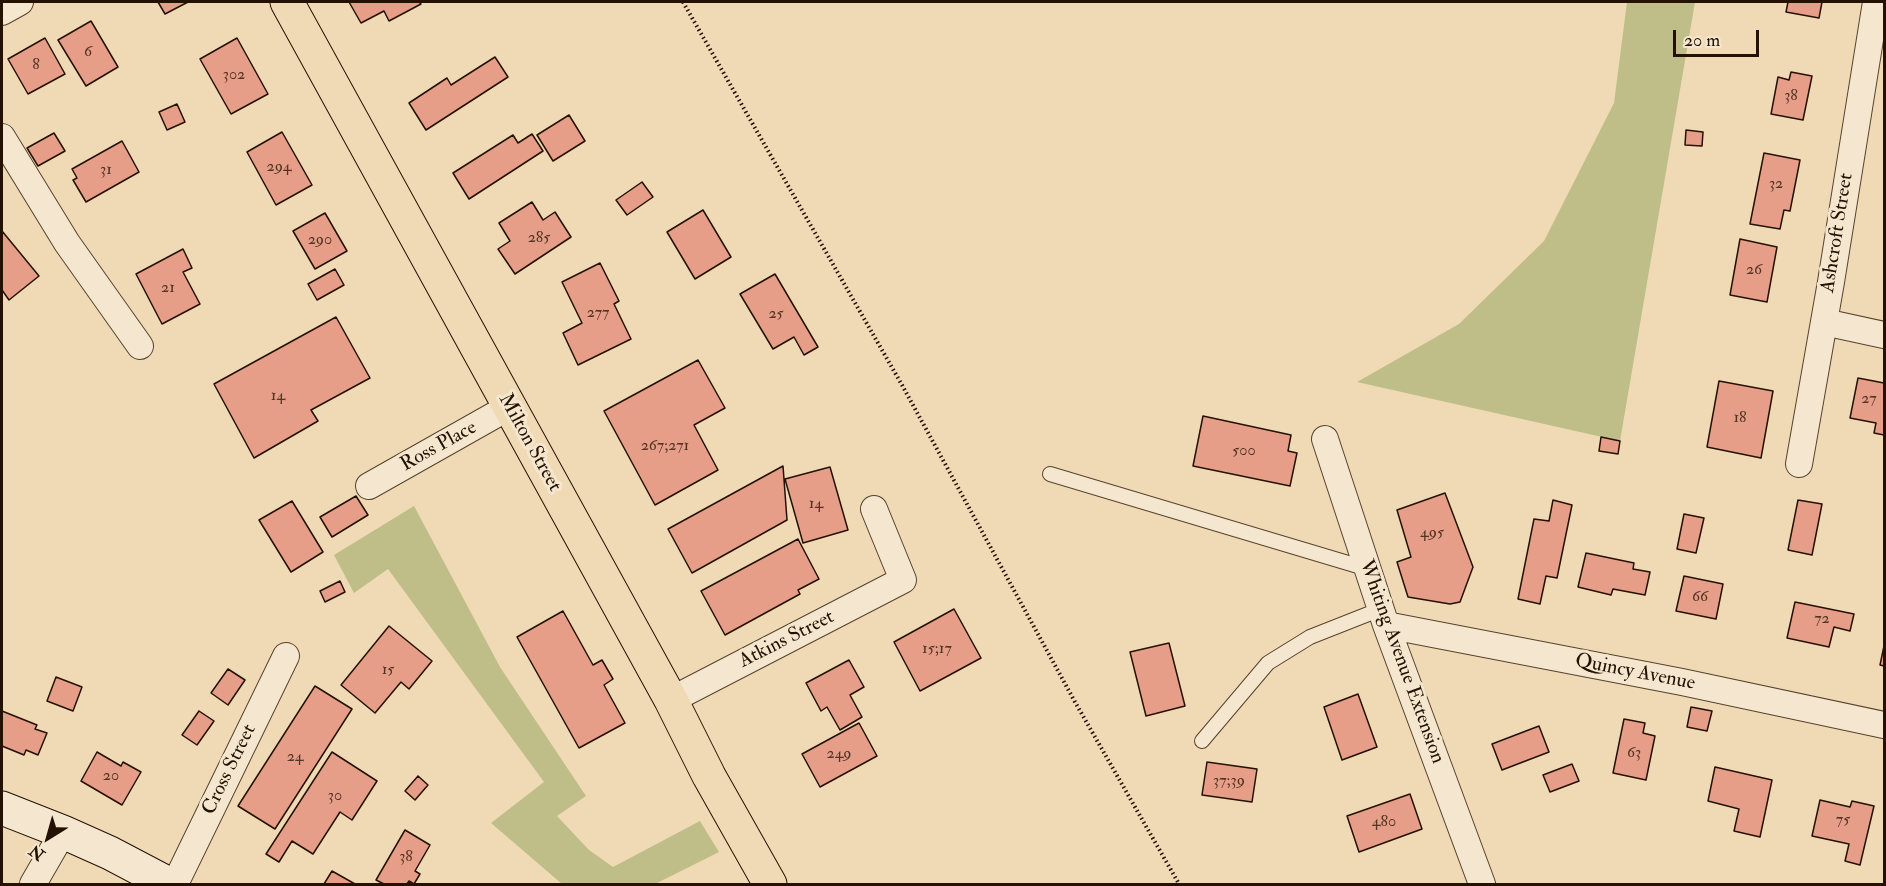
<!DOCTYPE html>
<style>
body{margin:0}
#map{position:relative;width:1886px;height:886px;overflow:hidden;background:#efdab5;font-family:"IM FELL Double Pica",serif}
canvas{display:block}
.frame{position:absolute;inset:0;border:3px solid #241100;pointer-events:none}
.north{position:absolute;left:18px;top:808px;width:60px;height:60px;-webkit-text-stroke:4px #f5e7cf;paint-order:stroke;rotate:217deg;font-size:16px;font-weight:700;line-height:24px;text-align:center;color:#241100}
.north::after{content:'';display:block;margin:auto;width:21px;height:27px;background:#241100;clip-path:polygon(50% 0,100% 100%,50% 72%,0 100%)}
.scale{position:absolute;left:1673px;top:30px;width:86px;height:27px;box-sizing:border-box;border:3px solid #241100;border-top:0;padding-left:8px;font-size:18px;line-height:21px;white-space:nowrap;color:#241100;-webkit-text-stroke:4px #f5e7cf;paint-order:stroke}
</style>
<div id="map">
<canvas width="1886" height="886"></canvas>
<div class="frame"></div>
<div class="north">N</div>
<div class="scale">20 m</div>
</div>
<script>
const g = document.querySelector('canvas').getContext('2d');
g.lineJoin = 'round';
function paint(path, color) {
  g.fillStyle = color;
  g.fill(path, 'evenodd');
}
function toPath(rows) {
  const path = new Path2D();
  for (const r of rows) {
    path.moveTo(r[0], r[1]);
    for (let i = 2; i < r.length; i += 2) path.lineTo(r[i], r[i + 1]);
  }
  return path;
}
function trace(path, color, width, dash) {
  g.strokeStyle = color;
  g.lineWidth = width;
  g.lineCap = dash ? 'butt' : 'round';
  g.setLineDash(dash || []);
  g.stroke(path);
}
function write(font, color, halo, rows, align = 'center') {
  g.font = font + ' "IM FELL Double Pica",serif';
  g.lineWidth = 6;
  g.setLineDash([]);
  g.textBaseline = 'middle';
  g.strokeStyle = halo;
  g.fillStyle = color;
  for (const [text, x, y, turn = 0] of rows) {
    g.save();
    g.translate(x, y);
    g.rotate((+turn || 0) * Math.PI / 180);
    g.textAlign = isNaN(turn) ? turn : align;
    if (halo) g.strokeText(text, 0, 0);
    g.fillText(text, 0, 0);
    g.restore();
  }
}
const green = toPath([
 [1627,2,1695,2,1620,441,1357,382,1459,324,1544,241,1614,103],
 [414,506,500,667,586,796,557,816,589,850,613,867,700,821,719,852,655,884,562,884,491,823,544,782,388,569,354,593,334,555]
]);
const building = toPath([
 [158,2,188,2,165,14,158,2],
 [349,2,419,2,421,4,389,21,384,11,361,23,349,2],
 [1788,2,1822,2,1819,18,1786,12,1788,2],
 [91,21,118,67,86,86,58,40,91,21],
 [45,38,65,74,28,94,8,59,45,38],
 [237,38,268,94,231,114,200,59,237,38],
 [495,57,508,77,426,130,409,103,447,78,451,85,495,57],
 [1791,72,1812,76,1803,120,1771,114,1778,77,1789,80,1791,72],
 [177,104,185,122,167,130,159,112,177,104],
 [569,115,585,141,553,161,537,135,569,115],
 [1686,130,1703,132,1702,146,1685,145,1686,130],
 [282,132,312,185,276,205,247,152,282,132],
 [54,133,65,151,38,166,27,148,54,133],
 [532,134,543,151,469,199,453,173,513,135,518,143,532,134],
 [122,141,139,172,86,202,73,180,77,178,72,169,122,141],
 [1764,153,1800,160,1790,211,1784,210,1780,229,1750,224,1764,153],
 [642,182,653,197,627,215,616,200,642,182],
 [532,202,543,220,555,212,571,237,515,274,498,249,510,241,499,223,532,202],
 [703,210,731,257,695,279,667,232,703,210],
 [325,213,347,251,315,269,293,231,325,213],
 [2,231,39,276,9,300,2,290,2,231],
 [1740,239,1777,247,1767,302,1730,295,1740,239],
 [183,249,192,268,183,272,200,304,162,324,136,274,183,249],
 [600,263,619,301,614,304,631,339,578,365,563,333,582,323,562,282,600,263],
 [335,269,344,285,317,300,308,284,335,269],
 [775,274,818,347,804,355,794,337,773,349,740,294,775,274],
 [336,317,370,378,311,410,318,421,254,458,214,384,336,317],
 [698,360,725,408,694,425,718,470,655,505,604,411,698,360],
 [1858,378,1884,383,1884,435,1874,433,1876,423,1850,418,1858,378],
 [1719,381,1773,391,1761,458,1707,447,1719,381],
 [1203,416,1291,435,1288,451,1297,453,1290,486,1193,466,1203,416],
 [1601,437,1620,441,1618,454,1599,451,1601,437],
 [783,466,787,520,692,573,668,529,783,466],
 [830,467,848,530,803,543,785,479,830,467],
 [1445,493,1473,567,1460,602,1450,604,1408,597,1397,562,1411,557,1397,510,1445,493],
 [356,496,368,515,332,537,320,517,356,496],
 [1553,500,1572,505,1557,578,1546,576,1540,604,1518,599,1534,519,1549,521,1553,500],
 [1798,500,1822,504,1812,555,1788,550,1798,500],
 [292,501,323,552,291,572,259,520,292,501],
 [1684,514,1704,518,1696,553,1677,549,1684,514],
 [798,539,819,579,798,590,800,594,725,635,701,591,798,539],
 [1586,553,1634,563,1633,569,1650,572,1645,595,1613,589,1611,595,1578,587,1586,553],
 [1684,576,1723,584,1716,619,1676,611,1684,576],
 [340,581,345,592,325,602,320,591,340,581],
 [1795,602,1854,614,1850,631,1834,627,1829,647,1787,638,1795,602],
 [954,609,981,658,920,691,894,642,954,609],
 [563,611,593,665,602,660,613,679,604,685,625,723,579,748,517,637,563,611],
 [389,626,432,661,409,689,401,682,375,713,341,685,389,626],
 [1169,643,1185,706,1146,716,1130,652,1169,643],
 [1884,646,1884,666,1880,665,1884,646],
 [849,660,864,687,850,695,862,717,840,730,827,707,821,711,806,683,849,660],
 [228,669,245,680,228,705,211,693,228,669],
 [56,677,82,687,73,711,47,701,56,677],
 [315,686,352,709,275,829,238,806,315,686],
 [1358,694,1377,747,1342,760,1324,707,1358,694],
 [1691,707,1712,711,1707,731,1687,727,1691,707],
 [2,711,37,725,35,729,47,733,38,755,26,750,24,755,2,746,2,711],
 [199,711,214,721,197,745,182,735,199,711],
 [1624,719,1645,723,1643,733,1655,736,1646,780,1613,773,1624,719],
 [859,723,877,756,820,787,802,754,859,723],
 [1539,726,1549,752,1502,770,1492,744,1539,726],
 [97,752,121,766,123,762,141,772,122,805,81,781,97,752],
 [332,752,377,781,352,820,340,812,313,854,292,841,279,862,266,854,332,752],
 [1207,762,1257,769,1252,802,1202,795,1207,762],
 [1572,764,1579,781,1550,792,1543,775,1572,764],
 [1715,767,1772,780,1760,837,1734,831,1739,809,1708,801,1715,767],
 [418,776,428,785,415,800,405,791,418,776],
 [1410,794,1422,829,1359,852,1347,816,1410,794],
 [1820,800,1850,807,1852,801,1874,806,1860,865,1845,861,1849,844,1812,836,1820,800],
 [405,830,430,845,415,871,420,874,414,884,409,881,407,884,384,884,376,880,405,830],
 [332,871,355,884,324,884,332,871]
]);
const path = toPath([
 [683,2,902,385,1075,702,1179,884]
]);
const lane = toPath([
 [1050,474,1368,569],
 [1202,741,1268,663,1310,637,1381,609]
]);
const street = toPath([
 [2,12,20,2],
 [2,137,67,243,140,346],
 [1824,322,1884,335],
 [1325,439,1386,625,1482,884],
 [1799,464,1831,282,1876,2],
 [369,486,509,407],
 [1386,625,1682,682,1884,725],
 [671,700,903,580,874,509],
 [33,884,63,832],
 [175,884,286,656]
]);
const secondary = toPath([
 [2,808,63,832,110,853,169,884]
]);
const primary = toPath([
 [287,2,671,700,709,776,770,884]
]);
const numberNames = [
 ["6",88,53],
 ["8",36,66],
 ["302",234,76],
 ["38",1791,97],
 ["294",279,168],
 ["31",106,171],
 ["32",1776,185],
 ["285",539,239],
 ["290",320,241],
 ["26",1754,271],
 ["21",168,289],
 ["277",598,314],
 ["25",776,315],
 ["14",278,397],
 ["27",1869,400],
 ["18",1740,419],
 ["267;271",665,447],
 ["500",1244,452],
 ["14",816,505],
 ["495",1432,534],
 ["66",1700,598],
 ["72",1822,620],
 ["15;17",937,650],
 ["15",388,671],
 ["63",1634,754],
 ["249",839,755],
 ["24",295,758],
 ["20",111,777],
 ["37;39",1229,782],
 ["30",335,797],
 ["75",1843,821],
 ["480",1384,823],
 ["38",406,858]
];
const streetNames = [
 ["Ashcroft Street",1838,233,-81],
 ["Milton Street",529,443,61],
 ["Ross Place",439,447,-29],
 ["Atkins Street",787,640,-27],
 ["Whiting Avenue Extension",1401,662,70],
 ["Quincy Avenue",1635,673,11],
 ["Cross Street",230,770,-64]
];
paint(green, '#bfbe89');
paint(building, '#e69e89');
trace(building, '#241100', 1.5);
trace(lane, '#57432d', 16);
trace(street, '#57432d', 28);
trace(secondary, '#241100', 35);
trace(primary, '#241100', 35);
trace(path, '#241100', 4, [1.5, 3]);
trace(lane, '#f5e7cf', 14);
trace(street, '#f5e7cf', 26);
trace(secondary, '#f5e7cf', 33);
trace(primary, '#efdab5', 33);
write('16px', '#543422', null, numberNames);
write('20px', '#241100', '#f5e7cf', streetNames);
</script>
